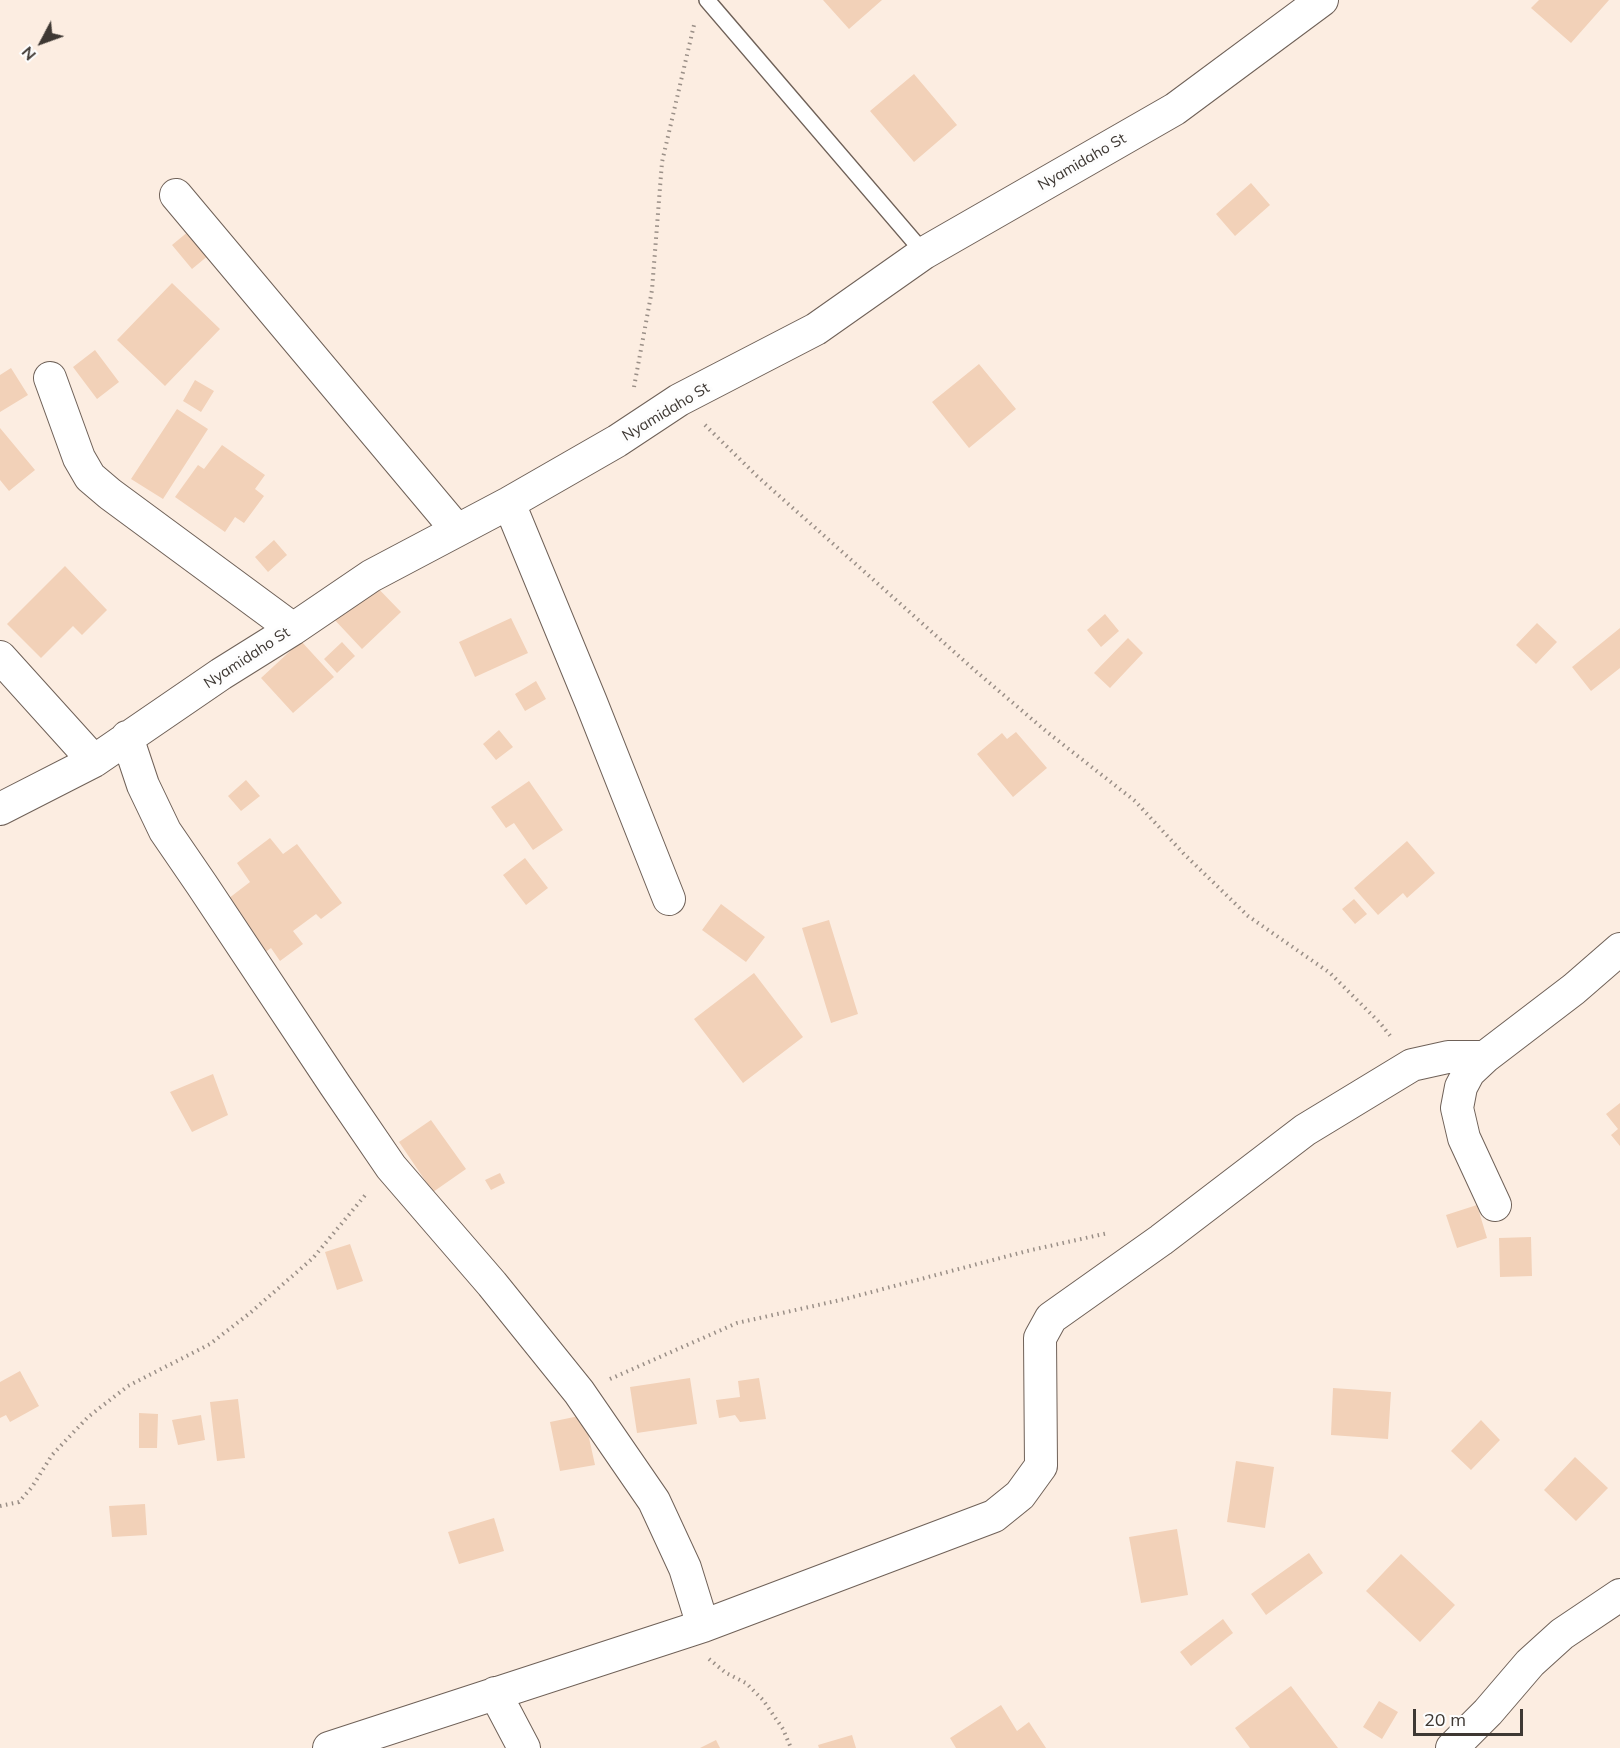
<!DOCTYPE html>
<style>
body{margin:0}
#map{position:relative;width:1620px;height:1748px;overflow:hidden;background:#fcede1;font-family:Mulish,sans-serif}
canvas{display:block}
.north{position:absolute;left:12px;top:12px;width:60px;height:60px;-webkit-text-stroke:4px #fdfdfd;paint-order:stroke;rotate:229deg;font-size:16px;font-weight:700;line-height:24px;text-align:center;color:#3e3833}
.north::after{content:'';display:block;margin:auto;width:21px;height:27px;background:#3e3833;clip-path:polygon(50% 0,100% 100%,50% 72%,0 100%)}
.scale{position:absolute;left:1413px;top:1709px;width:110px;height:27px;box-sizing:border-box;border:3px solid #3e3833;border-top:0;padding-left:8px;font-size:18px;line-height:21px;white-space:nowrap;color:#3e3833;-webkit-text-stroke:4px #fdfdfd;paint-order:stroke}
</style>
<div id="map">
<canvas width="1620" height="1748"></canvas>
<div class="north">N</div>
<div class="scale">20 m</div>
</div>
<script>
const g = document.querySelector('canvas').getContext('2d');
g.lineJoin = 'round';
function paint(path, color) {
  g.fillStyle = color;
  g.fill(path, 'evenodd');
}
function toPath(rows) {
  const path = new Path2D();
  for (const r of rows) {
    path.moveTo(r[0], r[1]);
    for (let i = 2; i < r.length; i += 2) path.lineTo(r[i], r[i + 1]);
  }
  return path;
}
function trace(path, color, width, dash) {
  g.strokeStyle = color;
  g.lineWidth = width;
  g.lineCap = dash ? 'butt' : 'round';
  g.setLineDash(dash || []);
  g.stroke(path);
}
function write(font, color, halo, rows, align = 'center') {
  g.font = font + ' Mulish,sans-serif';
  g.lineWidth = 6;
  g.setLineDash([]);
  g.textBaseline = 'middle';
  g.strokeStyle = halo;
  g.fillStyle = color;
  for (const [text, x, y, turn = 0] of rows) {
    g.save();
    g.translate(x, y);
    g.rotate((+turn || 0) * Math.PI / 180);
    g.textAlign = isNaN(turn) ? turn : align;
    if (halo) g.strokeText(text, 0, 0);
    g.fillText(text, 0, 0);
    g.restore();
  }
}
const building = toPath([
 [823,0,882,0,849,29],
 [1539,0,1609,0,1571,43,1531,8],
 [914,74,957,125,914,162,870,111],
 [1251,183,1270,205,1235,236,1216,214],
 [195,226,215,250,192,269,172,245],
 [172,283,220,329,165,386,117,340],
 [95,350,119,382,97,399,73,367],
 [979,364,1016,409,969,448,932,402],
 [11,368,28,395,0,412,0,375],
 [195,380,214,391,201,412,183,401],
 [177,409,208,429,163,499,131,479],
 [0,428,35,470,9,491,0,480],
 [222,445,265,475,255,489,264,496,244,523,235,517,225,532,175,497,198,465,204,469],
 [274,540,287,555,268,572,255,557],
 [65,566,107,610,82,635,73,626,41,658,7,624],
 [371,581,401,612,362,649,332,617],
 [1105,614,1119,631,1101,647,1087,630],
 [511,618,528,653,475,677,459,642],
 [1537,623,1557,642,1536,664,1516,645],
 [1620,628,1620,668,1591,691,1572,667],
 [1128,638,1143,653,1110,688,1094,673],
 [301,641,334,677,293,713,261,678],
 [342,642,355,656,337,673,324,659],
 [536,681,546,699,525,711,515,694],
 [499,730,513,747,496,760,483,744],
 [1016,732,1047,768,1013,797,977,754,1002,733,1007,739],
 [246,780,260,796,241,811,228,796],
 [529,781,563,830,533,850,514,823,506,828,491,807],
 [270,838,283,854,297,844,342,903,321,919,316,914,293,931,303,944,280,961,271,948,260,956,220,905,250,882,237,863],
 [1407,841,1435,873,1407,898,1403,893,1378,915,1354,888],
 [525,858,548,888,526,905,503,875],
 [1354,899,1367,914,1355,924,1342,909],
 [721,904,765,937,746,962,702,930],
 [829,920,858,1014,831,1023,802,928],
 [754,973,803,1037,743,1083,694,1019],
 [213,1074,228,1115,192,1132,170,1092],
 [1620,1103,1620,1146,1611,1135,1618,1129,1606,1114],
 [431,1120,466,1169,433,1192,399,1142],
 [500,1173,505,1183,491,1190,485,1180],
 [1477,1205,1487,1238,1457,1248,1446,1215],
 [1531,1237,1532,1276,1500,1277,1499,1238],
 [350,1244,363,1281,337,1290,325,1252],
 [20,1371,39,1406,10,1422,6,1415,0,1418,0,1382],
 [690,1378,697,1424,637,1433,630,1387],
 [759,1378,766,1419,740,1422,735,1415,719,1418,716,1400,740,1397,738,1381],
 [1333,1388,1391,1392,1388,1439,1331,1435],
 [238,1399,245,1458,217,1461,210,1402],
 [139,1413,158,1414,157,1448,139,1448],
 [201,1415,205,1440,178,1445,172,1420],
 [584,1415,595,1465,560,1471,550,1422],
 [1481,1420,1500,1440,1471,1470,1451,1451],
 [1575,1457,1608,1488,1576,1521,1544,1490],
 [1236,1461,1274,1467,1265,1528,1227,1522],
 [145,1504,147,1535,112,1537,109,1506],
 [494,1518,504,1551,459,1564,448,1532],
 [1177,1529,1188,1595,1141,1603,1129,1537],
 [1309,1553,1323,1573,1266,1615,1251,1594],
 [1401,1554,1455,1605,1420,1642,1366,1591],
 [1223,1619,1233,1633,1191,1666,1180,1652],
 [1291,1686,1338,1748,1250,1748,1235,1728],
 [1379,1701,1398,1712,1382,1739,1363,1727],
 [1001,1705,1017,1731,1029,1722,1046,1748,956,1748,950,1738],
 [852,1735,856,1748,819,1748,818,1745],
 [716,1740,720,1748,700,1748]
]);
const path = toPath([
 [634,387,652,290,662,162,694,25],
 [705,425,757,476,979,674,1047,732,1135,801,1184,854,1248,916,1330,973,1380,1023,1392,1038],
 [610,1379,737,1323,845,1299,1027,1251,1108,1233],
 [0,1506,19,1502,32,1487,52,1455,88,1417,128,1386,210,1344,250,1313,313,1258,367,1193],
 [709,1659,726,1673,746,1683,763,1700,783,1729,791,1748]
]);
const lane = toPath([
 [707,0,924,253]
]);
const street = toPath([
 [176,195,457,530],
 [50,378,79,458,90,477,110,494,293,629],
 [509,503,591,702,669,899],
 [0,657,94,761],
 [127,737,143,785,165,831,202,885,335,1085,391,1167,492,1284,579,1392,654,1501,685,1568,703,1626],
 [0,809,94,761,221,674,293,629,371,576,509,503,617,441,679,400,816,329,924,253,1175,109,1322,0],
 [1495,1205,1464,1138,1457,1108,1461,1087,1469,1072,1485,1057,1574,989,1620,949],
 [495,1693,524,1748],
 [329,1748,703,1626,994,1516,1020,1495,1041,1466,1040,1338,1051,1318,1161,1240,1305,1130,1412,1065,1448,1057,1485,1057],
 [1452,1748,1488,1712,1530,1663,1562,1634,1620,1595]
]);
const streetNames = [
 ["Nyamidaho St",1082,162,-30],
 ["Nyamidaho St",666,412,-31],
 ["Nyamidaho St",247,658,-33]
];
paint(building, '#f2d1b8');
trace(lane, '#6f6158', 18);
trace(street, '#6f6158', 34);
trace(path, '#9a8f87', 4, [1.5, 4.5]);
trace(lane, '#fff', 15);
trace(street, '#fff', 32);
write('15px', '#3e3833', '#fdfdfd', streetNames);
</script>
